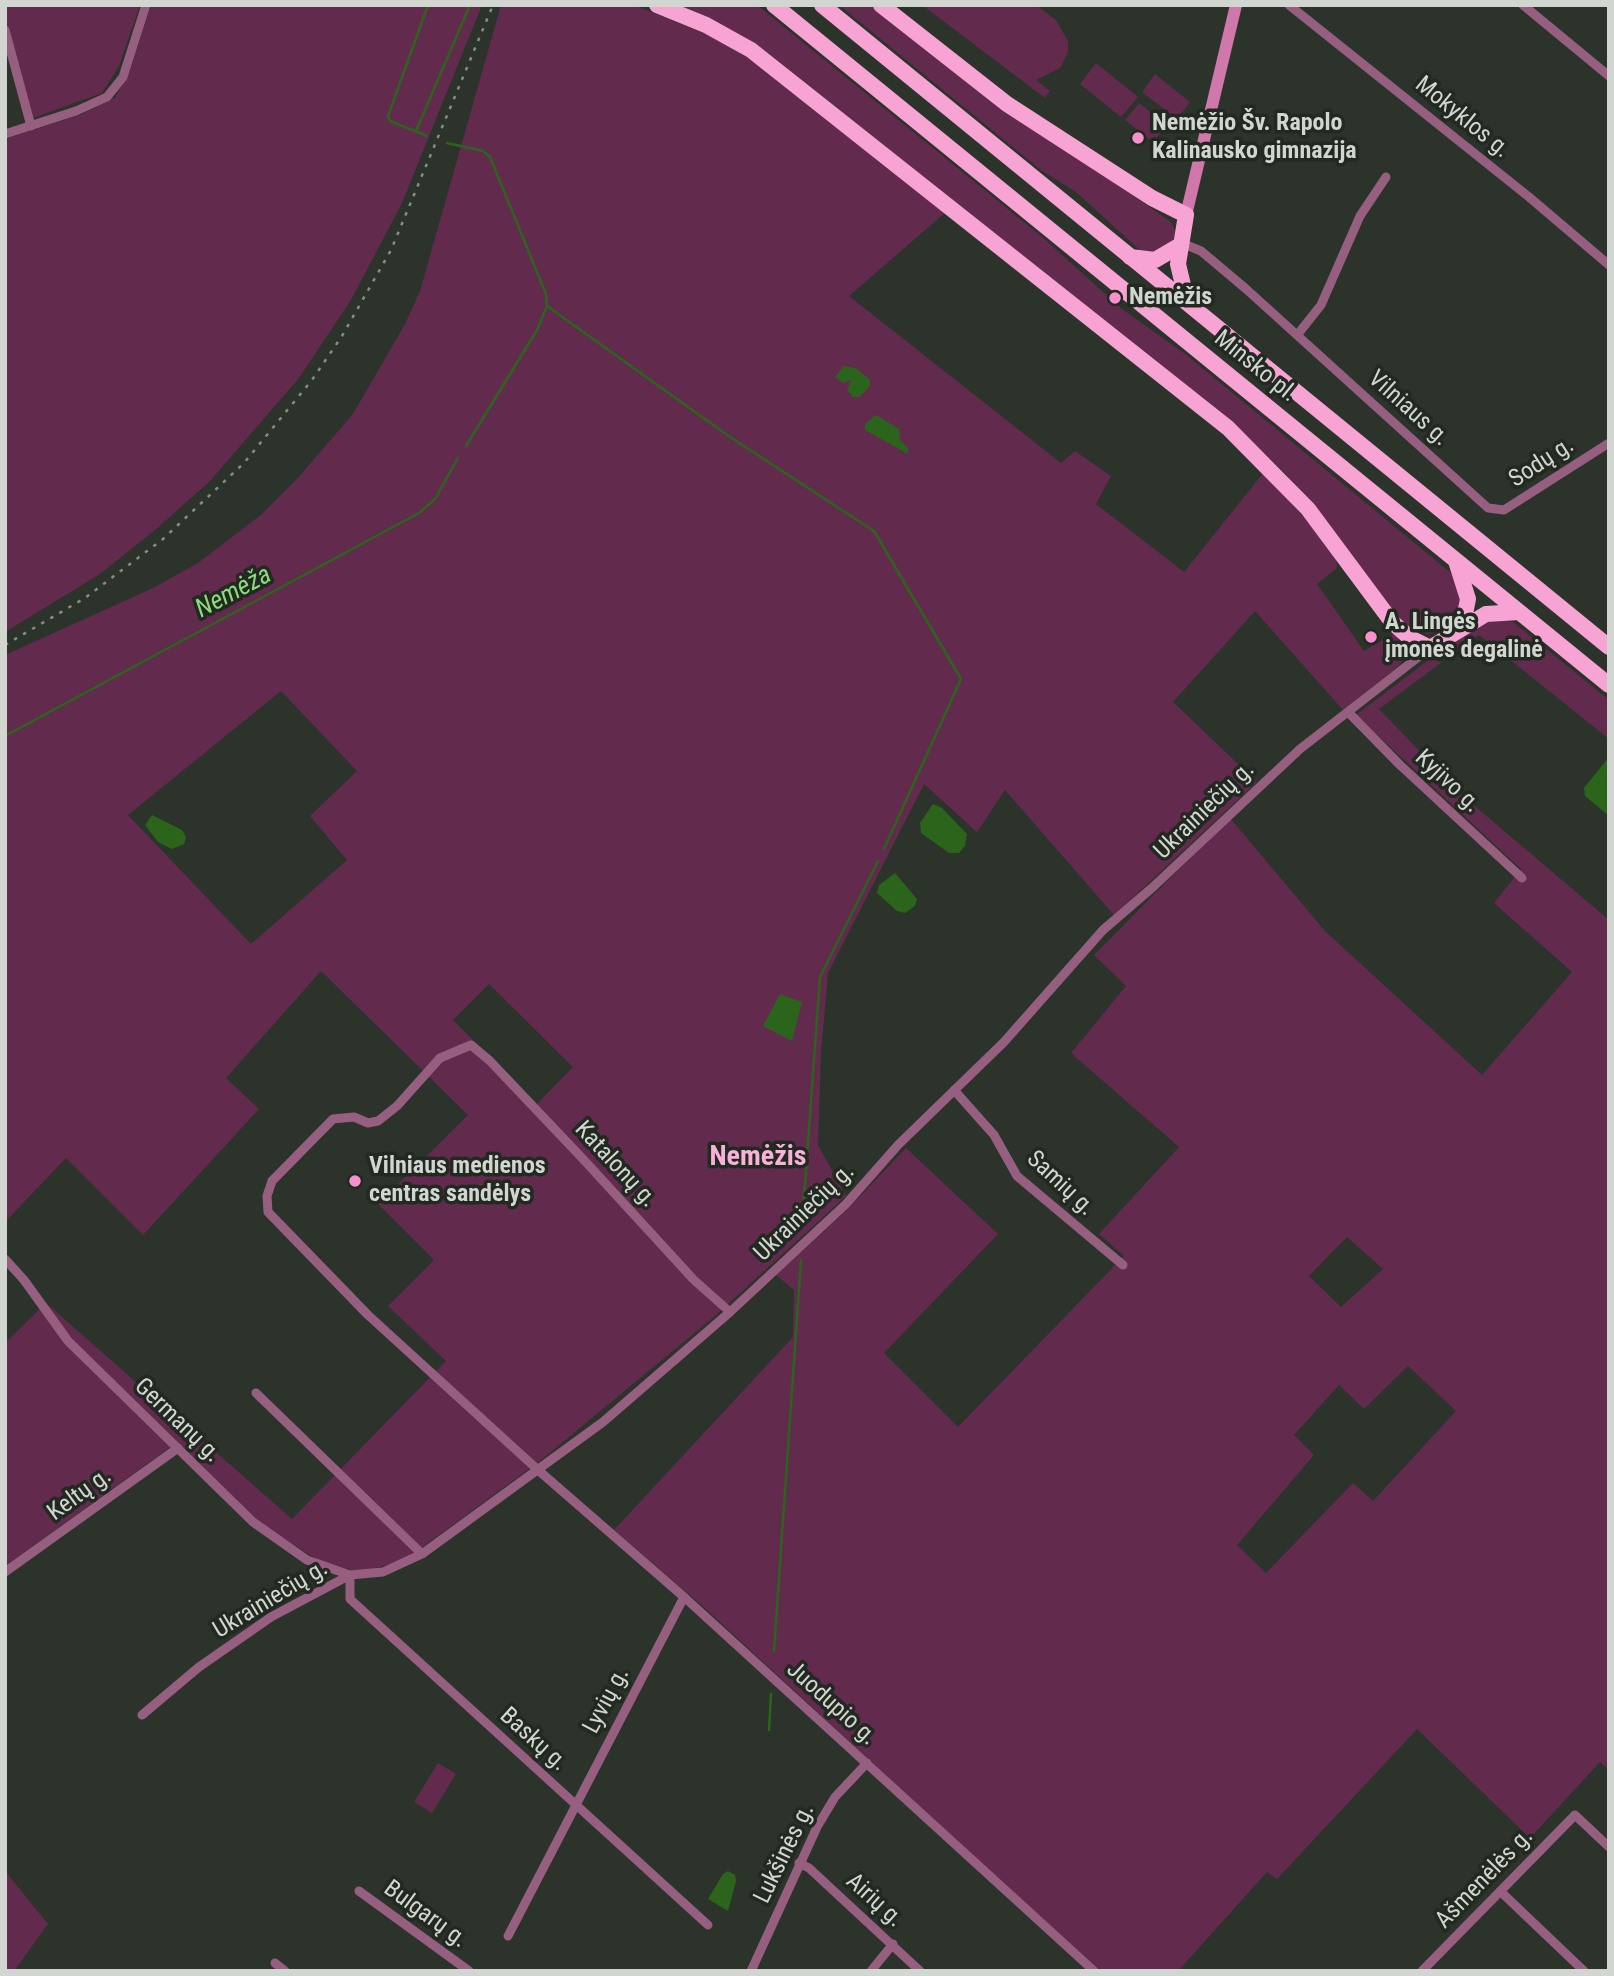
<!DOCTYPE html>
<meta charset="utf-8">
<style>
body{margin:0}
#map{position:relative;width:1614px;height:1976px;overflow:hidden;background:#2c332a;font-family:"Roboto Condensed",sans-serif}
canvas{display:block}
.frame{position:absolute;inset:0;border:7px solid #d1d6d0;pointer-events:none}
</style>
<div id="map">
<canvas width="1614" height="1976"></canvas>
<div class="frame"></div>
</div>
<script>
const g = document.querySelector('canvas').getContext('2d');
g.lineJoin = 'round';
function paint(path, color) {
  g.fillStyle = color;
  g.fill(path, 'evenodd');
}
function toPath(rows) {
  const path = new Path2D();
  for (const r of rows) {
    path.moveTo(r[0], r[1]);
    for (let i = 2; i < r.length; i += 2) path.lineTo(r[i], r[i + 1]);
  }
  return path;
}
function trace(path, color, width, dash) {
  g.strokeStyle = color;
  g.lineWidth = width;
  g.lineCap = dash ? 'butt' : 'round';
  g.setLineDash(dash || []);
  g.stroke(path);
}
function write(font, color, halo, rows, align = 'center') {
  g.font = font + ' "Roboto Condensed",sans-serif';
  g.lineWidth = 7;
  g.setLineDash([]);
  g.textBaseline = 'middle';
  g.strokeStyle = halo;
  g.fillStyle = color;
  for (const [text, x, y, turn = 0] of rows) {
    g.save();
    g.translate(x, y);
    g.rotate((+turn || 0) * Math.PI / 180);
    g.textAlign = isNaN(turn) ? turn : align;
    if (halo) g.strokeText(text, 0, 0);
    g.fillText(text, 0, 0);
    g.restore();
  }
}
const green = toPath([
 [5,5,140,5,119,66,102,93,33,118,5,24],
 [151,5,482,5,402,203,351,300,299,378,210,481,155,530,100,574,5,632,5,139,80,115,115,98,130,71],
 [501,5,634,5,716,38,765,69,946,212,849,296,1061,463,1075,451,1111,476,1096,504,1184,572,1264,472,1335,553,1337,568,1317,584,1364,651,1395,633,1402,646,1403,657,1400,665,1343,710,1255,611,1173,702,1257,782,1114,915,1005,790,977,832,924,784,828,973,821,1052,818,1145,846,1196,715,1316,540,1461,406,1559,370,1570,352,1570,320,1561,260,1524,181,1445,169,1448,5,1566,5,1343,46,1303,292,1519,446,1361,388,1306,434,1260,378,1204,468,1115,321,971,226,1078,259,1109,143,1235,66,1158,5,1222,5,655,153,588,198,563,262,514,296,480,353,414,405,324,420,291],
 [281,691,357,771,310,816,347,860,251,944,128,815],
 [489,984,573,1067,537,1104,453,1020],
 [672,5,757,5,1041,236,1122,309,1184,353,1451,573,1458,583,1462,606,1451,626,1442,632,1428,634,1410,629,1398,618,1314,506,1281,469,1224,416,768,53],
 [839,5,873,5,922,47,1171,222,1175,231,1173,244,1162,254,1142,252,1076,192,1041,170],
 [922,5,1036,5,1056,20,1068,41,1068,52,1060,68,1036,80,1050,91,1045,98],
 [1096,63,1138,97,1121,117,1080,84],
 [1155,74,1190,102,1177,119,1142,92],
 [1139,103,1167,125,1153,142,1125,120],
 [1489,619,1513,622,1609,700,1609,739,1479,635,1451,655,1456,642],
 [1430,659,1442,662,1379,709,1464,797,1609,920,1609,1770,1600,1762,1530,1838,1417,1729,1277,1879,1267,1872,1178,1971,1097,1971,706,1609,614,1530,793,1337,794,1290,776,1275,846,1211,906,1148,998,1234,884,1353,958,1427,1124,1256,1099,1234,1179,1147,1071,1053,1126,986,1094,955,1230,818,1325,931,1482,1075,1572,972,1494,903,1521,869,1356,715],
 [1347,1237,1383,1269,1341,1307,1309,1276],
 [1408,1366,1456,1411,1373,1501,1353,1483,1266,1573,1237,1545,1314,1455,1294,1435,1339,1385,1364,1409],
 [438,1763,456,1774,432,1813,414,1802],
 [5,1871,48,1924,14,1971,5,1971]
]);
const water = toPath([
 [844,366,856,368,870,380,870,386,859,397,853,397,847,390,851,380,843,383,835,377],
 [876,415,899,429,900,440,908,448,908,454,865,430,865,424],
 [1609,757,1609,816,1585,796,1584,788],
 [933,804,942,808,967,834,965,846,959,853,949,853,921,833,920,823],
 [152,815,182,830,186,837,184,844,172,849,158,842,145,825],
 [895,873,917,899,915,906,905,913,897,911,877,893,879,885],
 [780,994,802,1002,792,1041,763,1026],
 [728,1871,735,1875,736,1881,728,1911,708,1899,723,1874]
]);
const stream = toPath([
 [416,131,470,5],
 [427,136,390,121,388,116,428,5],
 [447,143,483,151,490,157,546,294,547,306,537,330,466,446],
 [547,306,730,437,874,531,961,679,884,849],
 [5,736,419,513,435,499,458,458],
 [802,1225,820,977,878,861],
 [774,1651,801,1260],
 [769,1730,771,1694]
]);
const minor = toPath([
 [1289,5,1529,197,1609,265],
 [1523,5,1609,76],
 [5,30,31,126],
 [5,134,76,111,107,97,123,77,146,5],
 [1179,242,1201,251,1245,288,1488,508,1504,510,1609,443],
 [1298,334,1321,305,1360,216,1386,177],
 [1348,712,1400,765,1522,878],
 [954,1090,994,1135,1017,1176,1123,1265],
 [5,1259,24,1280,68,1341,253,1522,307,1560,350,1575],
 [730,1312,694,1280,583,1159,490,1061,471,1045,440,1058,397,1106,378,1121,368,1123,354,1117,333,1119,272,1181,267,1196,268,1212,368,1315,538,1470,684,1597,1094,1971],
 [256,1393,422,1554],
 [5,1572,178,1448],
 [350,1575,350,1599,708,1925],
 [142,1715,199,1667,271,1617,350,1575,383,1572,422,1554,603,1422,730,1312,846,1204,898,1145,1004,1042,1103,930,1153,887,1300,749,1430,648],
 [799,1863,809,1868,920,1971],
 [359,1891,469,1971],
 [1500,1891,1584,1971],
 [508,1936,684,1597],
 [275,1963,285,1971],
 [751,1971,817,1827,835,1797,867,1763],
 [871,1971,893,1944],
 [1422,1971,1575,1815,1609,1847]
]);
const secondary = toPath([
 [1186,215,1236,5]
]);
const trunk = toPath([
 [657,5,706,25,751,50,1228,428,1308,509,1392,622,1410,638,1430,648,1486,614,1519,612],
 [774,5,1609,685],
 [822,5,1609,647],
 [881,5,1007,104,1152,198,1186,215,1178,264,1187,302],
 [1130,257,1155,260,1179,246],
 [1455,628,1465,614,1468,599,1456,561]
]);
const rail = toPath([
 [5,645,85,598,163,539,244,463,312,380,342,336,391,250,493,5]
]);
const markers = [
 [1138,138,7,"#f790cd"],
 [1115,298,7,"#f790cd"],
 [1371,637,7,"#f790cd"],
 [355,1181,7,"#f790cd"]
];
const streetNames = [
 ["Mokyklos g.",1462,118,39],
 ["Minsko pl.",1255,367,39],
 ["Vilniaus g.",1408,409,42],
 ["Sodų g.",1542,463,-33],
 ["Kyjivo g.",1447,782,43],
 ["Ukrainiečių g.",1205,811,-44],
 ["Katalonų g.",615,1165,47],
 ["Samių g.",1060,1184,43],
 ["Ukrainiečių g.",805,1213,-44],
 ["Germanų g.",177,1421,44],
 ["Keltų g.",80,1495,-36],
 ["Ukrainiečių g.",271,1600,-31],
 ["Lyvių g.",607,1701,-62],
 ["Juodupio g.",831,1704,42],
 ["Baskų g.",533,1740,42],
 ["Lukšinės g.",785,1854,-64],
 ["Ašmenėlės g.",1485,1879,-46],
 ["Airių g.",874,1901,42],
 ["Bulgarų g.",425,1915,36]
];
const poiNames = [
 ["Nemėžio Šv. Rapolo",1152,124],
 ["Kalinausko gimnazija",1152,152],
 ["Nemėžis",1129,298],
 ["A. Lingės",1385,623],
 ["įmonės degalinė",1385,651],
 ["Vilniaus medienos",369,1167],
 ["centras sandėlys",369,1195]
];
const waterNames = [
 ["Nemėža",234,593,-28]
];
const quarterNames = [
 ["Nemėžis",758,1158]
];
paint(green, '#622b4d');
paint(water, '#2a651b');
trace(stream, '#2a651b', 2.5);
trace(minor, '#965f7f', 9);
trace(secondary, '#ce78ab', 12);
trace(trunk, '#f7a4d4', 16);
trace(rail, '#878d86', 2.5, [3.5, 7]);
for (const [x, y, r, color] of markers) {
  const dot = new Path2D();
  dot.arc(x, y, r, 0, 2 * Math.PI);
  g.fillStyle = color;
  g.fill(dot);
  trace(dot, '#222920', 2.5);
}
write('24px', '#d1d6d0', '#222920', streetNames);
write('bold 24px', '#d1d6d0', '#222920', poiNames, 'left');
write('italic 26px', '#8cdb7a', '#222920', waterNames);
write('bold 28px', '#f9b0d9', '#222920', quarterNames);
</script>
